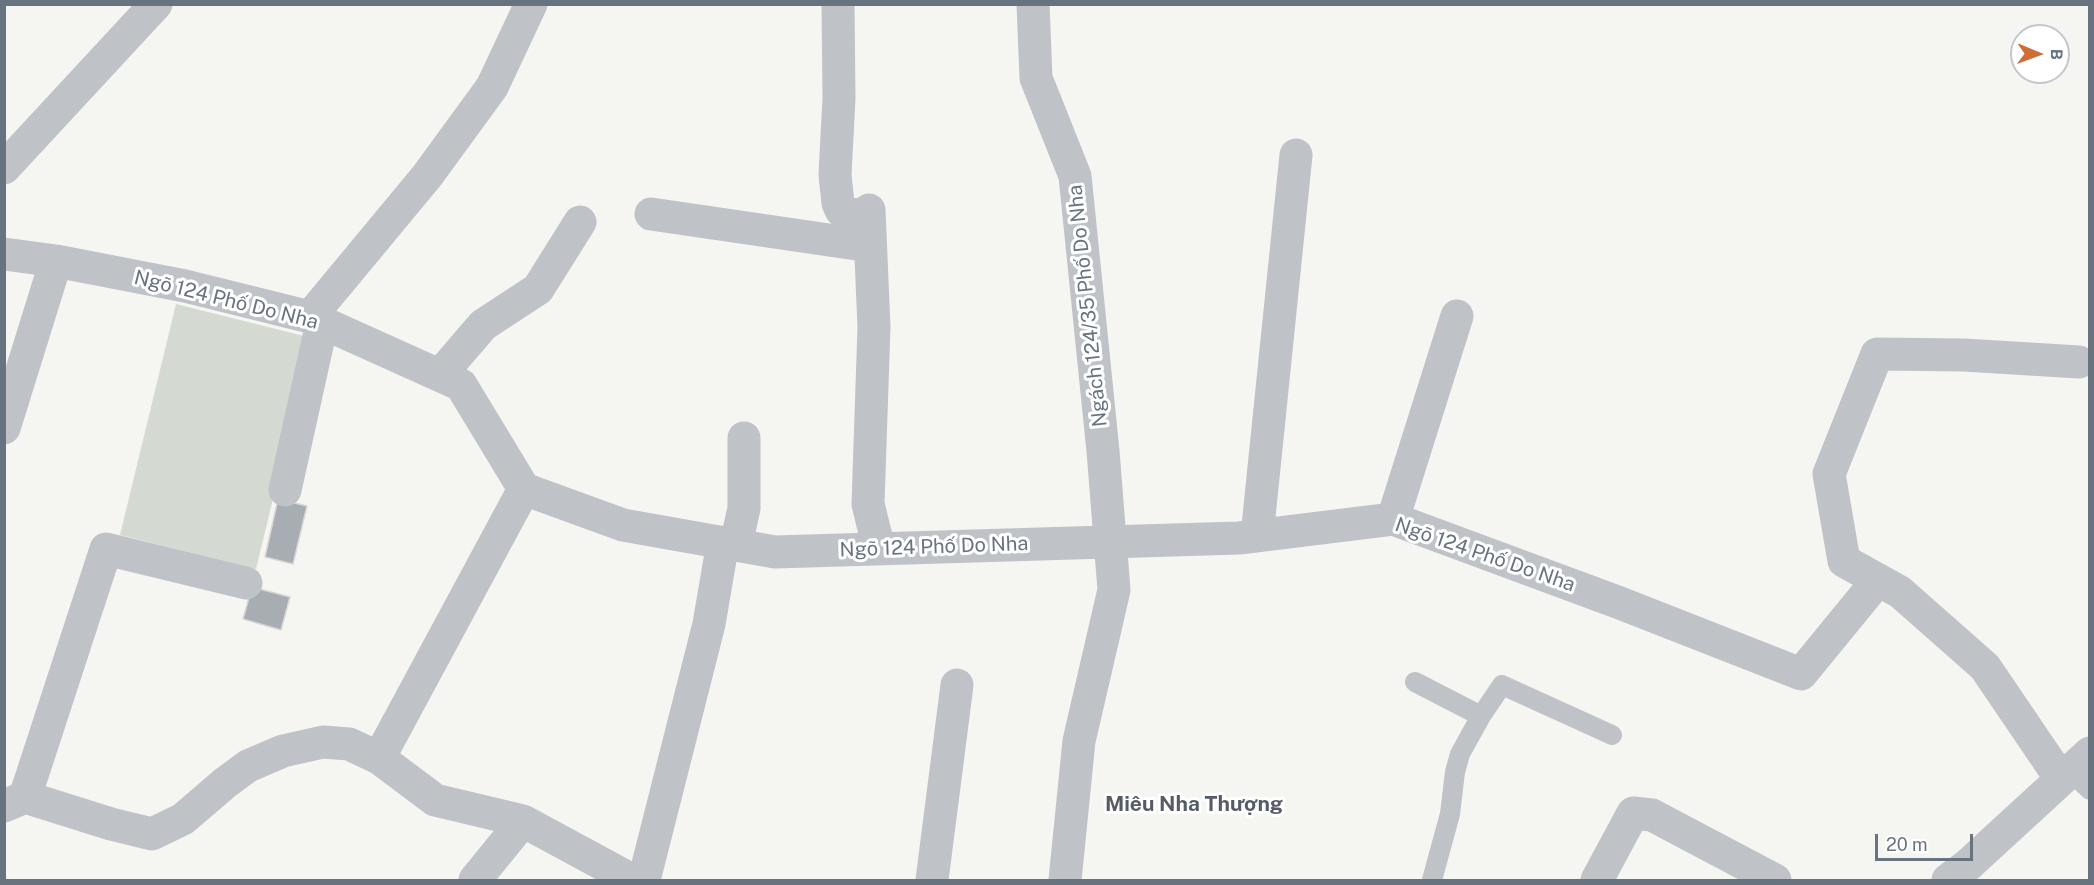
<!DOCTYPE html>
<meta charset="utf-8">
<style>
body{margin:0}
#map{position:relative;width:2094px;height:885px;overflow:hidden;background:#f5f5f2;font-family:"Public Sans",sans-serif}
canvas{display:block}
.frame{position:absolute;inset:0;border:6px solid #687380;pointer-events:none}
.north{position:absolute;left:2010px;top:24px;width:60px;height:60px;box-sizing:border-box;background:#fff;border:2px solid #c3c7cc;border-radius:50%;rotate:91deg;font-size:16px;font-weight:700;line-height:24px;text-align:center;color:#687380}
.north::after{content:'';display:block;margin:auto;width:21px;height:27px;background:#cf6c38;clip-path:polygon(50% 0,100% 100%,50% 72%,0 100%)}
.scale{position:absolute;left:1875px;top:834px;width:98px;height:27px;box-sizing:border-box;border:3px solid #687380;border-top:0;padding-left:8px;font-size:18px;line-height:21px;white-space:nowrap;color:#687380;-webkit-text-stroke:4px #fff;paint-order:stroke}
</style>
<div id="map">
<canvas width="2094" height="885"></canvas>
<div class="frame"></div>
<div class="north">B</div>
<div class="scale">20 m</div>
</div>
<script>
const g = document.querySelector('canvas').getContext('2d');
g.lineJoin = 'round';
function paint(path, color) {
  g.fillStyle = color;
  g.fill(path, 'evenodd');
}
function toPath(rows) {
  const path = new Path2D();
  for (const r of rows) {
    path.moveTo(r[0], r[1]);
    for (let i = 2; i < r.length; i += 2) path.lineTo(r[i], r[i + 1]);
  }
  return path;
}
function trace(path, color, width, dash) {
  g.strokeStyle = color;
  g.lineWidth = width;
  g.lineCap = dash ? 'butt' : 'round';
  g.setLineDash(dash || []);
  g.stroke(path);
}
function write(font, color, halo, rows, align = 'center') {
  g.font = font + ' "Public Sans",sans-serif';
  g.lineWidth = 6;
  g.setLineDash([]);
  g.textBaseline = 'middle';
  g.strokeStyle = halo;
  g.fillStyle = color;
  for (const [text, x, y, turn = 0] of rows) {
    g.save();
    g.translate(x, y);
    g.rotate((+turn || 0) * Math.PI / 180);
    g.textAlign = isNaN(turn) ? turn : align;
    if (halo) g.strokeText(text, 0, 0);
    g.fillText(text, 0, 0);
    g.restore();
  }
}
const green = toPath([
 [176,304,312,338,256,569,120,535]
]);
const building = toPath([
 [278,499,307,506,293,564,265,557,278,499],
 [252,587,290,597,281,630,243,619,252,587]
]);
const service = toPath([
 [1415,682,1481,716],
 [2070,771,2090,790],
 [1432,880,1450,814,1455,772,1460,754,1481,716,1502,685,1612,735]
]);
const minor = toPath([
 [838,4,839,98,835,175,838,203,841,210,846,214,869,215],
 [1033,4,1036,78,1075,176,1103,451,1114,590,1079,741,1065,880],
 [4,168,156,4],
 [869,210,874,327,868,504,879,549],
 [651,214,870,246],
 [4,254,56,261,185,286,310,317,461,385,524,489,623,525,775,552,1239,538,1393,519,1620,603,1801,674,1878,580],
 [310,317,427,176,492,87,531,4],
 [441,374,483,325,538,289,580,222],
 [4,428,56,261],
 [285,490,322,323],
 [1393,519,1457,316],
 [1257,536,1296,155],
 [736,545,744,508,744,438],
 [379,758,524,489],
 [2061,779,1985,667,1900,592,1844,561,1829,474,1877,354,1964,355,2079,362],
 [25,797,106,549,246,583],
 [4,806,25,797,111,824,152,834,183,819,225,783,248,766,283,751,323,742,349,744,379,758,435,800,523,821,632,880],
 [475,880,523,821],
 [644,880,709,624,723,542],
 [932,880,957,685],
 [1597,880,1633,813,1652,815,1775,880],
 [1948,880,1968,865,2090,753]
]);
const streetNames = [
 ["Ngõ 124 Phố Do Nha",226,300,14],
 ["Ngách 124/35 Phố Do Nha",1088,306,-96],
 ["Ngõ 124 Phố Do Nha",934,547,-2],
 ["Ngõ 124 Phố Do Nha",1485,555,19]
];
const neighbourhoodNames = [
 ["Miêu Nha Thượng",1194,805]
];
paint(green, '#d4dad2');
paint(building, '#a7adb2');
trace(building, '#d7d7d5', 1.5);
trace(service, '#bfc2c6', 20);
trace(minor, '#bfc2c6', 33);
write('20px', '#687380', '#fff', streetNames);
write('bold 21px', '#555c66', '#fff', neighbourhoodNames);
</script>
